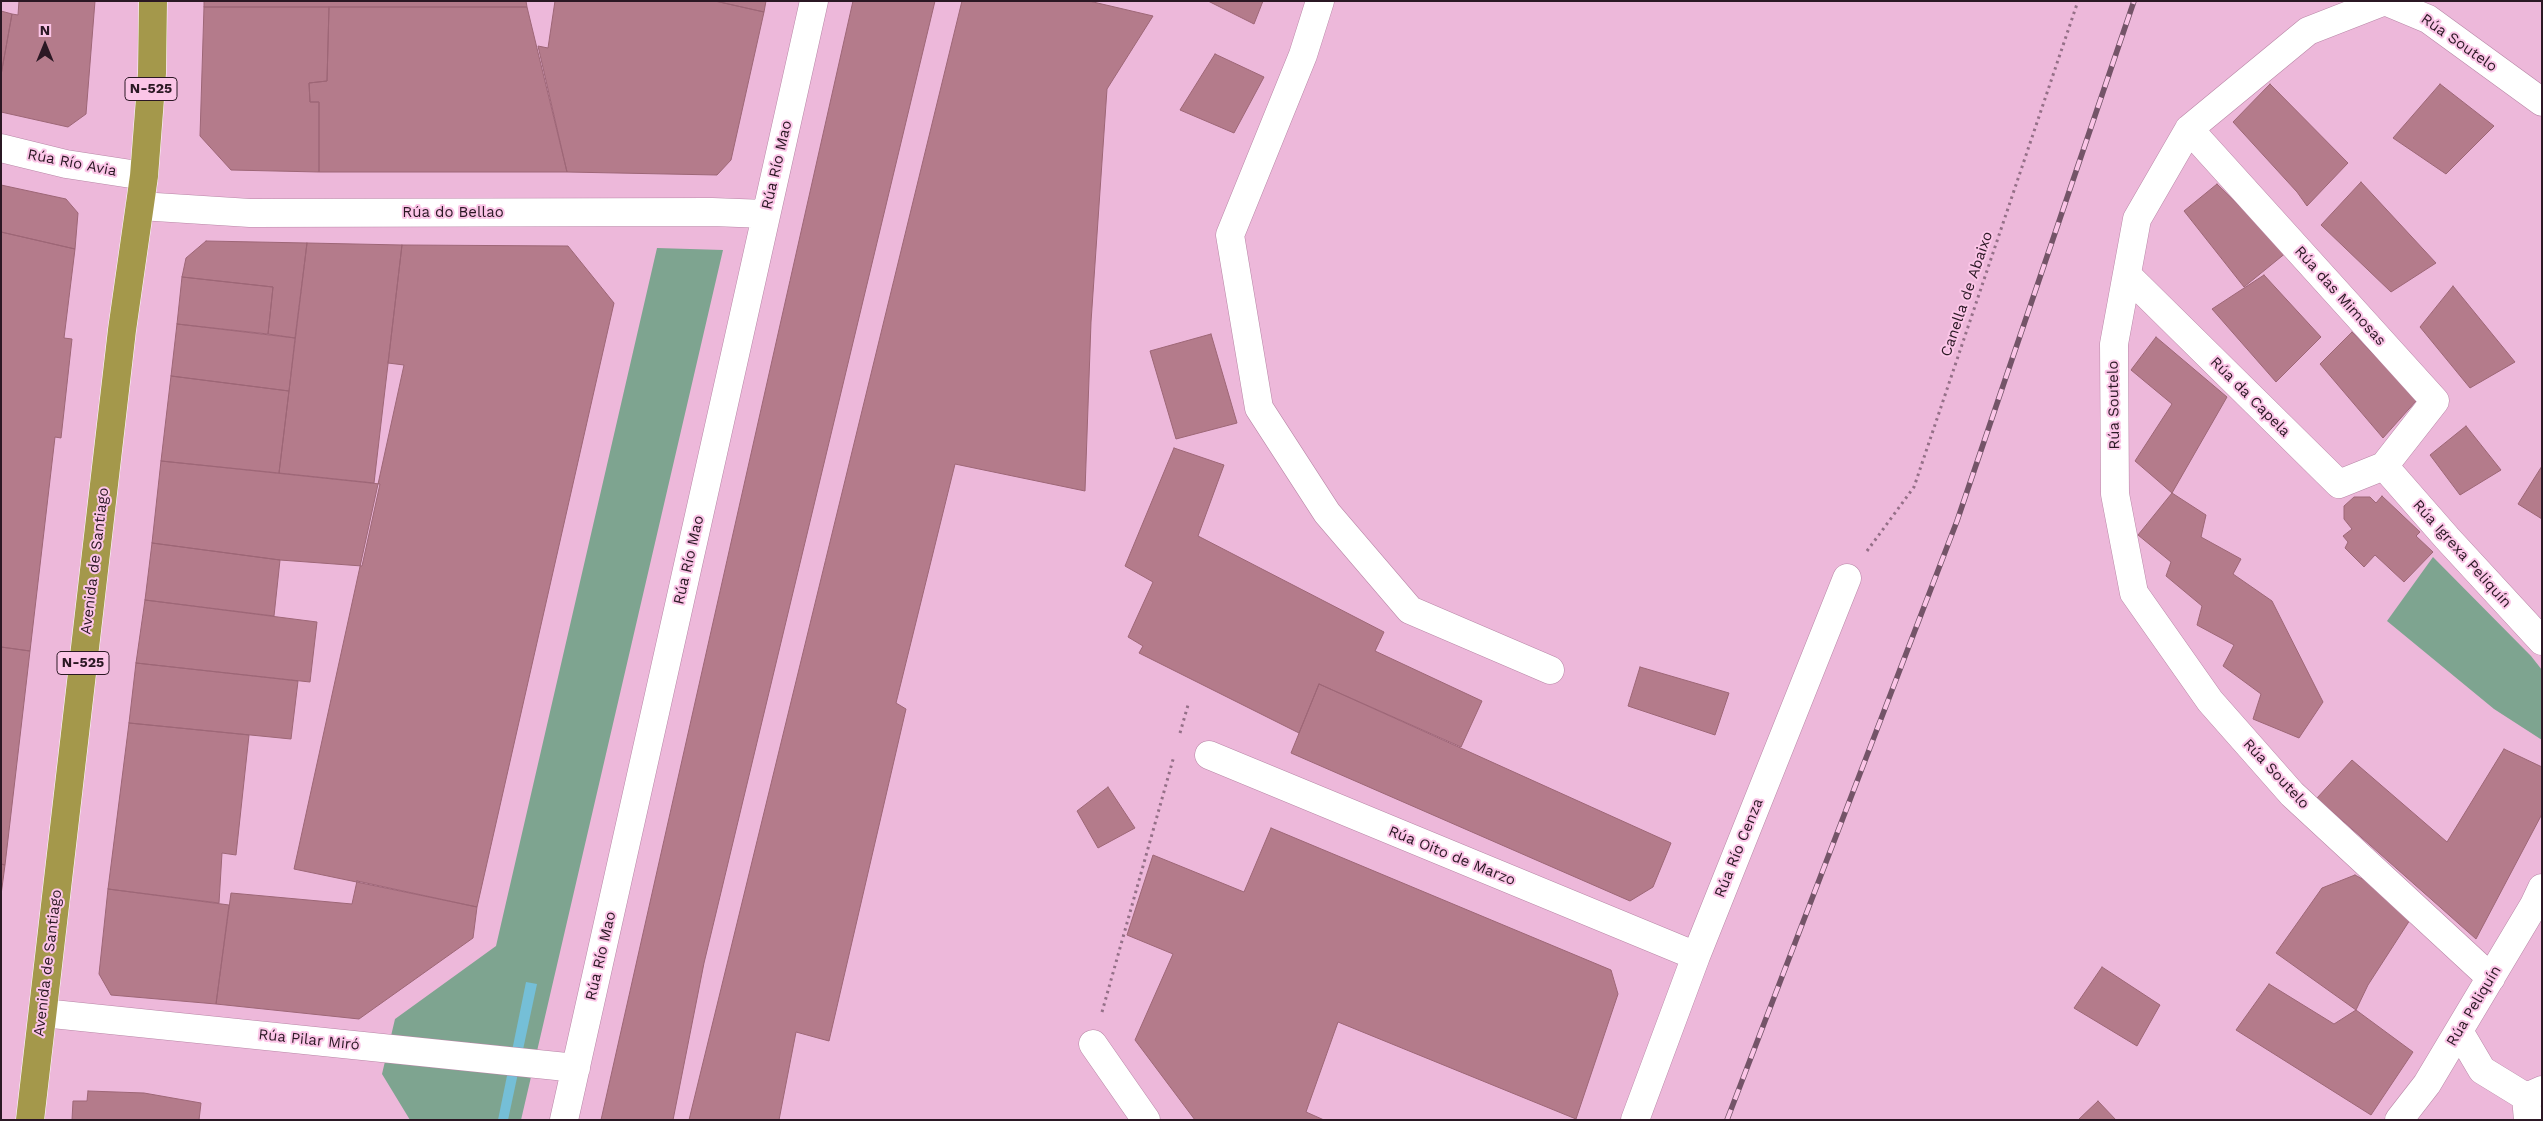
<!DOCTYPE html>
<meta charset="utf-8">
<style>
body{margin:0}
#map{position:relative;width:2543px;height:1121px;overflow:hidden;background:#edb8da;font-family:"Work Sans",sans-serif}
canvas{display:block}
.frame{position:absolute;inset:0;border:2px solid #2b1824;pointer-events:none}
.north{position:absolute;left:20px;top:20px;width:50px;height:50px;-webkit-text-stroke:4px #fbc5e7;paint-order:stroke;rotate:0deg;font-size:14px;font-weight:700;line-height:20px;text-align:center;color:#2b1824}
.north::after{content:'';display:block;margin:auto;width:18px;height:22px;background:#2b1824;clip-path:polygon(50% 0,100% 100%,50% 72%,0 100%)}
</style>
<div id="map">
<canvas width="2543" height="1121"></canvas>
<div class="frame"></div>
<div class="north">N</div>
</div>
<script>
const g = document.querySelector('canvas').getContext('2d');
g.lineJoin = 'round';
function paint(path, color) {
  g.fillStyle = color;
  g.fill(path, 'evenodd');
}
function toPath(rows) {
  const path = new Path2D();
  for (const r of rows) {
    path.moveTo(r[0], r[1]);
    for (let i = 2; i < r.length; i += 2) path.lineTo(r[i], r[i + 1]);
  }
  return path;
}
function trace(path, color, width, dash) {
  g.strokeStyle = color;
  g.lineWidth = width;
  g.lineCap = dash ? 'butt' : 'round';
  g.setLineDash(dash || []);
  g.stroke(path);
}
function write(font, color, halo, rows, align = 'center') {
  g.font = font + ' "Work Sans",sans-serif';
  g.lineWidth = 4;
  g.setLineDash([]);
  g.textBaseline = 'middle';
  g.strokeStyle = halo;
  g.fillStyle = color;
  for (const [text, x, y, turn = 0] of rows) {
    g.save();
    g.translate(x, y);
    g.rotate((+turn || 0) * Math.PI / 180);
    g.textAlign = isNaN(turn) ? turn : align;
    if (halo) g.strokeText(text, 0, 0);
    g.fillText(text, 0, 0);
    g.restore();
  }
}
const green = toPath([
 [657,248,723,250,521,1120,410,1120,382,1074,395,1019,496,946],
 [2433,557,2531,656,2542,670,2542,740,2494,709,2387,621]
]);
const water = toPath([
 [526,982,537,984,508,1120,498,1120]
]);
const building = toPath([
 [19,1,95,1,86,114,68,127,1,112,1,75,12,14,18,15,19,1],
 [204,1,526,1,527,7,204,7,204,1],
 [555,1,715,1,764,12,731,160,717,175,567,172,538,46,548,48,555,1],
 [715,1,766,1,764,12,715,1],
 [853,1,935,1,704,963,673,1120,601,1120,853,1],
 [962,1,1089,1,1153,16,1107,89,1091,322,1085,491,955,464,896,703,906,709,829,1041,796,1032,779,1120,689,1120,962,1],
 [1208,1,1263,1,1254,24,1208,1],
 [204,7,329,7,327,81,309,83,310,102,319,102,319,172,231,170,200,136,204,7],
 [329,7,527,7,567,172,319,172,319,102,310,102,309,83,327,81,329,7],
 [1,11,12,14,1,75,1,11],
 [1215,54,1264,77,1234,133,1180,110,1215,54],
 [2270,84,2348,163,2307,206,2297,192,2233,122,2270,84],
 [2440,84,2494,126,2446,174,2393,138,2440,84],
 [2361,182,2436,263,2391,292,2321,225,2361,182],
 [2217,184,2287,252,2244,287,2184,211,2217,184],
 [1,185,66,199,78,213,75,249,1,232,1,185],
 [1,232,75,249,64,338,72,339,61,438,55,437,30,651,1,647,1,232],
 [206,241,307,243,295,338,268,334,273,287,182,277,186,258,206,241],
 [307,243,402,245,374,483,279,473,307,243],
 [402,245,568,246,614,303,477,907,294,869,404,365,388,363,402,245],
 [2264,275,2321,337,2276,382,2212,309,2264,275],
 [182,277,273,287,268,334,177,324,182,277],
 [2453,286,2515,362,2470,388,2420,327,2453,286],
 [177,324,295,338,289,391,171,376,177,324],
 [2352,332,2417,400,2383,438,2320,364,2352,332],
 [1211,334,1237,423,1176,439,1150,351,1211,334],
 [2156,337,2227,397,2172,493,2135,461,2172,404,2131,370,2156,337],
 [171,376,289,391,279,473,161,461,171,376],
 [2466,426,2501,470,2460,495,2430,455,2466,426],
 [1174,448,1224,465,1198,536,1384,632,1375,651,1482,701,1461,747,1319,684,1299,733,1139,653,1143,646,1128,637,1153,582,1125,566,1174,448],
 [161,461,380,484,362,566,280,560,152,543,161,461],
 [2542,466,2542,519,2518,504,2542,466],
 [2172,493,2206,515,2201,537,2241,559,2233,574,2272,601,2323,702,2299,738,2253,719,2261,694,2223,666,2234,645,2197,625,2202,606,2166,576,2171,562,2138,535,2172,493],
 [2382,496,2420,532,2416,536,2433,552,2404,582,2375,555,2364,567,2345,548,2348,542,2343,536,2352,529,2344,519,2344,506,2354,497,2370,497,2376,503,2382,496],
 [152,543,280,560,274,616,145,600,152,543],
 [145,600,317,622,310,682,136,663,145,600],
 [1,647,30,651,5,865,1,864,1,647],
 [136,663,298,681,291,739,129,723,136,663],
 [1640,667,1729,693,1715,735,1628,706,1640,667],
 [1319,684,1671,843,1653,887,1630,901,1291,753,1319,684],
 [129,723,249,735,236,855,222,853,219,903,108,889,129,723],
 [2504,749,2542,767,2542,814,2476,939,2317,798,2352,760,2447,842,2504,749],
 [1108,787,1135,828,1098,848,1077,811,1108,787],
 [1271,828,1611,970,1618,994,1576,1119,1338,1022,1306,1112,1324,1120,1195,1120,1135,1040,1173,954,1127,935,1153,855,1244,892,1271,828],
 [1,864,5,865,1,895,1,864],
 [2355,875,2417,909,2368,985,2356,1010,2276,953,2322,888,2355,875],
 [357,881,477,907,473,938,359,1019,216,1004,231,893,352,904,357,881],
 [108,889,229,905,216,1004,111,995,99,974,108,889],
 [2102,967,2160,1005,2137,1046,2074,1008,2102,967],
 [2269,984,2334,1024,2356,1010,2413,1052,2371,1115,2236,1030,2269,984],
 [88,1091,144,1093,201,1103,199,1120,72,1120,73,1101,87,1101,88,1091],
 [2098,1101,2116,1120,2078,1120,2098,1101]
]);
const path = toPath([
 [1867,551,1914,487,2078,1],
 [1180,733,1188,705],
 [1102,1012,1174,756]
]);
const street = toPath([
 [1320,1,1303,55,1230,235,1259,408,1327,513,1410,610,1550,670],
 [2189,129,2435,401,2384,466],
 [1,148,66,164,144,176],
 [140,206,250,213,712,212,766,214],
 [2127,275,2339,484,2384,466],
 [2384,466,2447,538,2542,641],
 [1209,755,1696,956],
 [2491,978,2292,794,2210,701,2134,593,2115,494,2114,344,2137,219,2189,129,2308,31,2385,1,2428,19,2542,102],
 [43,1013,576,1068],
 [2459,1031,2482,1070,2526,1097,2542,1090],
 [1093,1044,1146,1120],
 [2526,1097,2528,1120],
 [564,1120,814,1],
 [1635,1120,1696,956,1847,578],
 [2399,1120,2427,1084,2534,905,2542,888]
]);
const highway = toPath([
 [30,1120,122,330,144,176,152,73,153,1]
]);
const rail = toPath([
 [1727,1120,1957,521,2134,1]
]);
const shields = [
 [151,89,52],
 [83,663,52]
];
const shieldNames = [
 ["N-525",151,89],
 ["N-525",83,663]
];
const streetNames = [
 ["Rúa Soutelo",2459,43,35],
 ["Rúa Río Avia",72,163,11],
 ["Rúa Río Mao",777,165,-77],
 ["Rúa do Bellao",453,213],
 ["Canella de Abaixo",1967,294,-71],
 ["Rúa das Mimosas",2340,296,48],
 ["Rúa da Capela",2250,397,45],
 ["Rúa Soutelo",2114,405,-91],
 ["Rúa Igrexa Peliquín",2462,554,48],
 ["Rúa Río Mao",689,560,-77],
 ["Avenida de Santiago",95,561,-83],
 ["Rúa Soutelo",2276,774,47],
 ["Rúa Río Cenza",1739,848,-68],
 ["Rúa Oito de Marzo",1452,856,22],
 ["Rúa Río Mao",601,956,-77],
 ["Avenida de Santiago",48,963,-83],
 ["Rúa Peliquín",2474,1006,-59],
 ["Rúa Pilar Miró",309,1040,6]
];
paint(green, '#7ea490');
paint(water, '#75bfd7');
paint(building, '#b47b8b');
trace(building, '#9d6676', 1);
trace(street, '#b886a6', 29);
trace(highway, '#fff', 29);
trace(path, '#946f87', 3, [2.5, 4]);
trace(street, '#fff', 28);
trace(highway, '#a4984b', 28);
trace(rail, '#745468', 5.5);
trace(rail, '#fbc5e7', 4, [11]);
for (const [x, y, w] of shields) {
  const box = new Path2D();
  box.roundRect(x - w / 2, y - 11.5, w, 23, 4);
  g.fillStyle = '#fbc5e7';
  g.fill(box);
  trace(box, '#2b1824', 1);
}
write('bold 14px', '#2b1824', null, shieldNames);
write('15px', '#2b1824', '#fbc5e7', streetNames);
</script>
